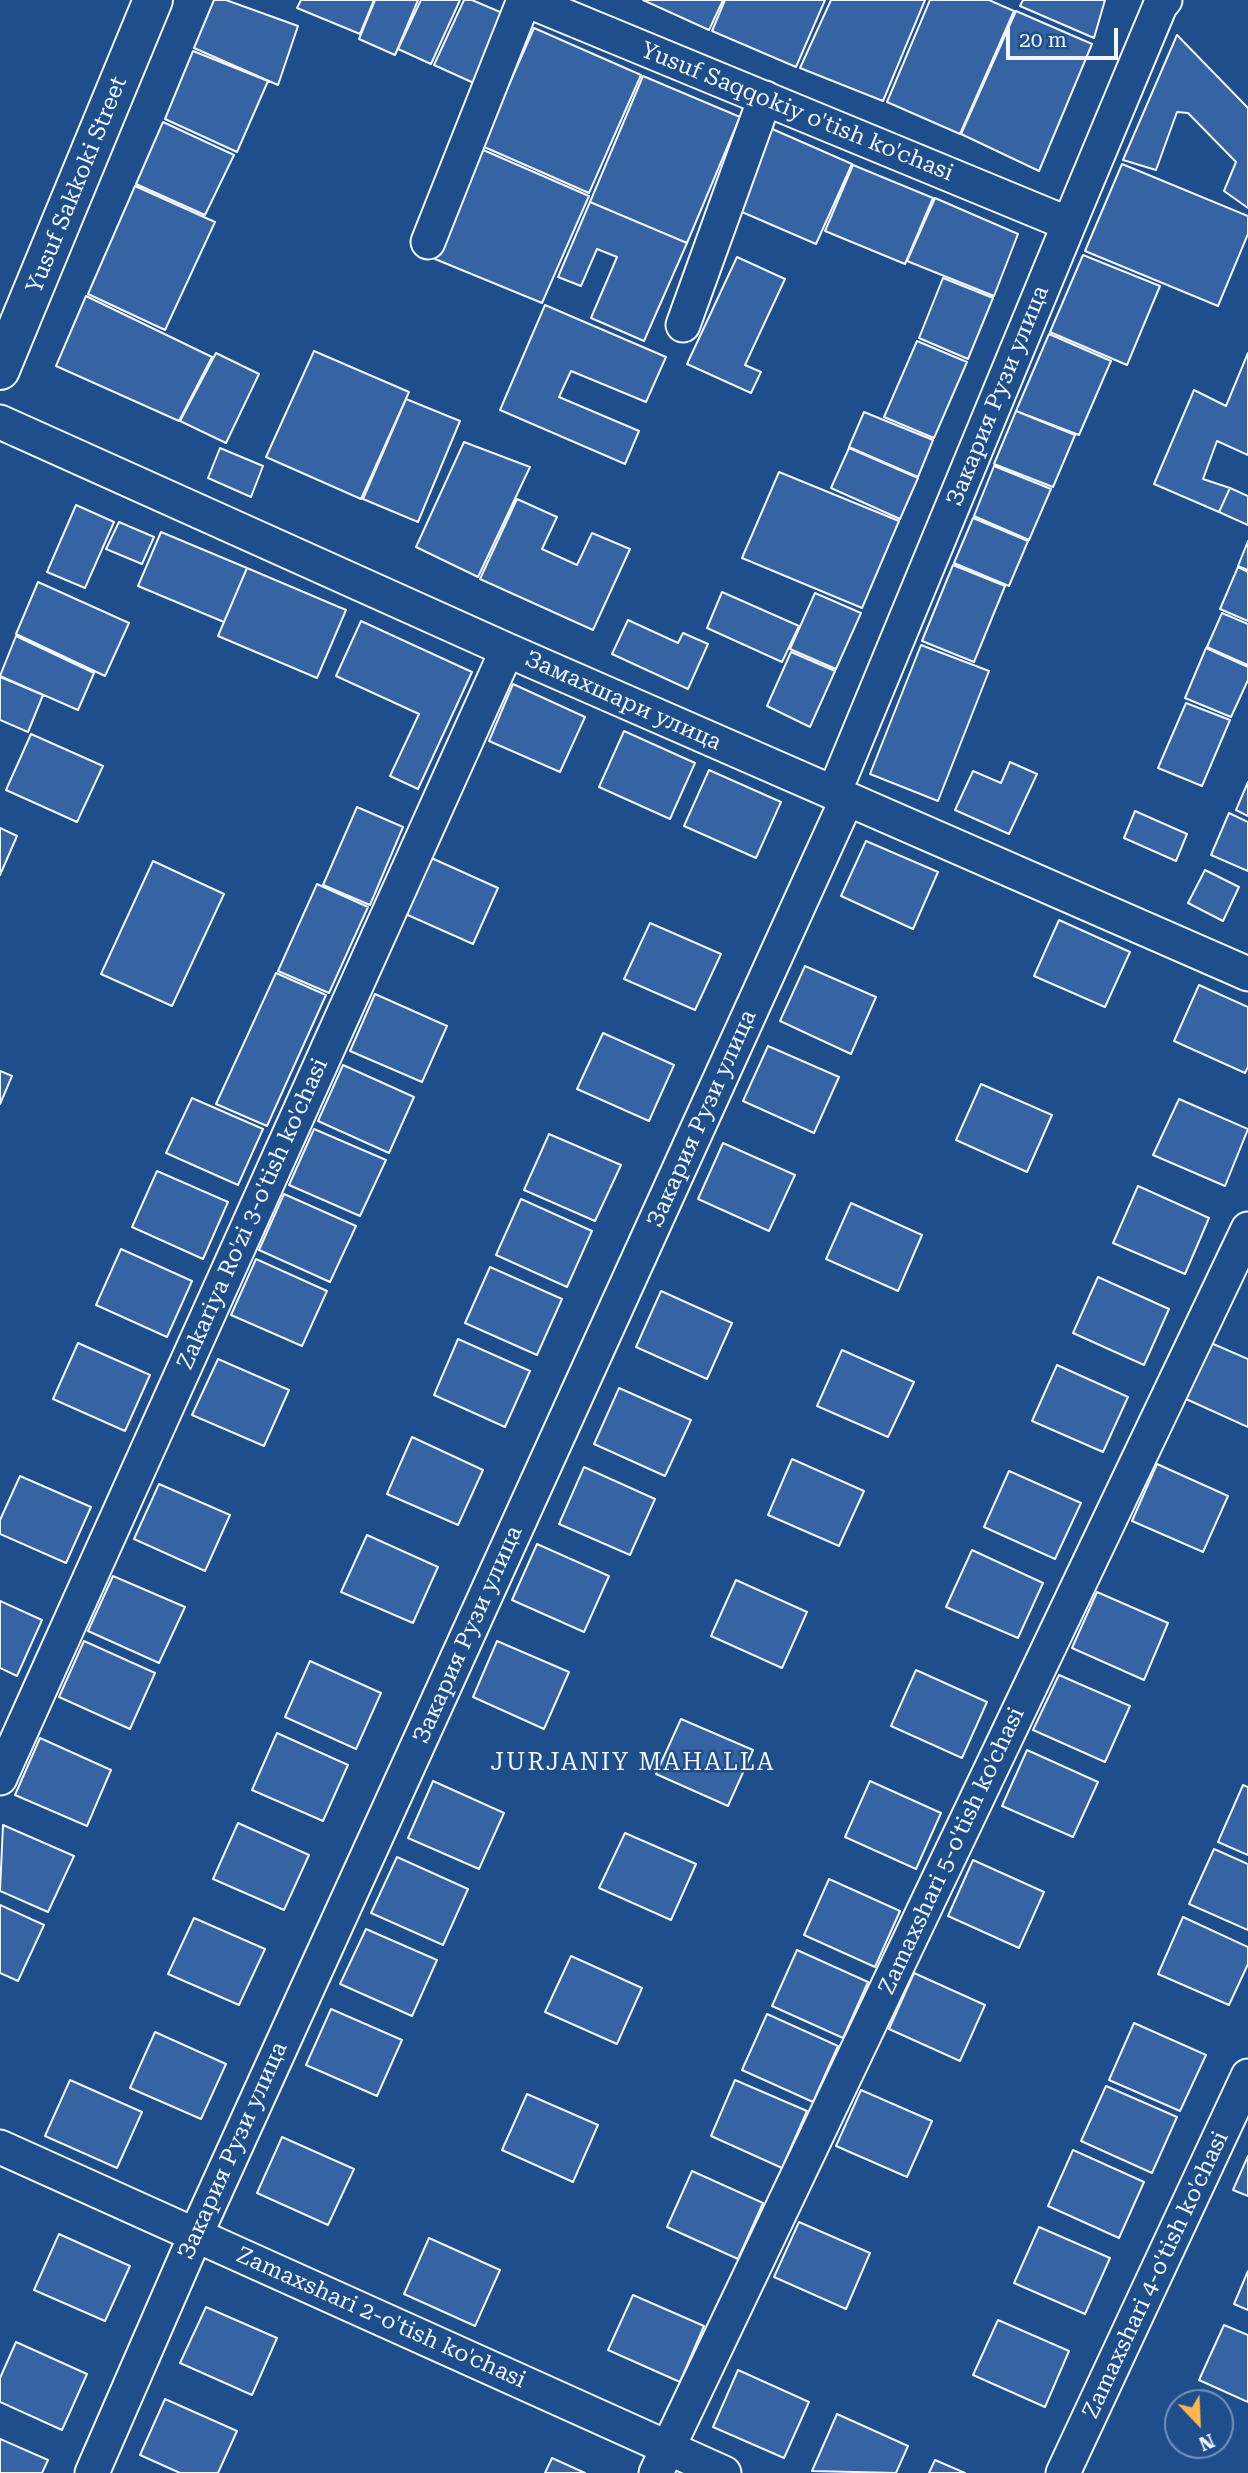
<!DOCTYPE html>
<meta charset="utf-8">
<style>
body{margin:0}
#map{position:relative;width:1248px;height:2473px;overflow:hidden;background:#1f4e8c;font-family:"Roboto Serif",serif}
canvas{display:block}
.north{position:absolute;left:1164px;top:2389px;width:70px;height:70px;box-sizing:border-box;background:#1f4e8c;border:2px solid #7391ba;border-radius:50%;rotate:157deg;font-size:19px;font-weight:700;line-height:28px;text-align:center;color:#f2f6ff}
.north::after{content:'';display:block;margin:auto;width:24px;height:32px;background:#ffb74d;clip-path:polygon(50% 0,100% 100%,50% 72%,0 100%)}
.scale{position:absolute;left:1006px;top:28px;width:112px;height:32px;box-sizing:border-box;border:4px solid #f2f6ff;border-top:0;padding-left:9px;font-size:21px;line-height:24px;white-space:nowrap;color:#f2f6ff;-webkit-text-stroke:5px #1f4e8c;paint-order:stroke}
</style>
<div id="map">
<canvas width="1248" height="2473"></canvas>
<div class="north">N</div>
<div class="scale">20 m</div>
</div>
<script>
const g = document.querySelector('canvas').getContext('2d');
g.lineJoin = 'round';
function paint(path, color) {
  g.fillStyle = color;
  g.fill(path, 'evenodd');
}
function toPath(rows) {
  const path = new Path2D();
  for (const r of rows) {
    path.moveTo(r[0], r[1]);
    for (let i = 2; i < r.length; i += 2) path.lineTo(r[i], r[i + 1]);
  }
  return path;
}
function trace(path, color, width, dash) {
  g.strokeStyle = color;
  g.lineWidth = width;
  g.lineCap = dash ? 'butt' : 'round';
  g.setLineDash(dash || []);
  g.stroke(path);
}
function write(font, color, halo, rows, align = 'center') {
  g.font = font + ' "Roboto Serif",serif';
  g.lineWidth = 5;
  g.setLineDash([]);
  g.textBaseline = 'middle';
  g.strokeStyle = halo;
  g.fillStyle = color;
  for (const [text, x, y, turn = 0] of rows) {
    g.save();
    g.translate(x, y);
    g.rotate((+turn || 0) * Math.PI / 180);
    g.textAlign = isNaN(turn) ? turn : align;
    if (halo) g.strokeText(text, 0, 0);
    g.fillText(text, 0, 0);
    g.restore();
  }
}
const building = toPath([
 [214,0,226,0,298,26,278,85,194,48,214,0],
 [301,0,374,0,360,34,297,8,301,0],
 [375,0,418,0,395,55,359,39,375,0],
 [421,0,460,0,431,64,398,49,421,0],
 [464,0,472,0,507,15,476,84,434,65,464,0],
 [643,0,723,0,709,30,643,0],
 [725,0,825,0,796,67,712,31,725,0],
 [831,0,925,0,883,101,800,68,831,0],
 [930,0,989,0,1014,11,960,134,887,102,930,0],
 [1023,0,1105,0,1094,38,1020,6,1023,0],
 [1016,11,1092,44,1039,171,961,134,1016,11],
 [534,28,641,75,589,193,482,146,534,28],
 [1177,35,1248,108,1248,208,1224,191,1236,162,1188,113,1177,112,1156,170,1123,160,1177,35],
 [193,51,268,81,237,152,165,119,193,51],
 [643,76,740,117,687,243,590,202,643,76],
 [163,122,234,155,205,215,136,184,163,122],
 [770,128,852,164,816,244,735,209,770,128],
 [481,149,589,196,542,303,435,259,481,149],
 [1122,164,1248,216,1248,234,1218,306,1085,251,1122,164],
 [853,165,933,198,905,264,825,231,853,165],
 [135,186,215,222,165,330,88,294,135,186],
 [935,198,1018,234,994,296,907,261,935,198],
 [590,202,687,243,644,341,591,318,617,257,597,249,581,286,558,277,590,202],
 [1083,255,1160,286,1127,365,1050,332,1083,255],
 [737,257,785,279,745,365,761,372,751,393,687,364,737,257],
 [943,278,993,298,968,359,919,338,943,278],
 [86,296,212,357,179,421,56,366,86,296],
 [545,305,666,357,646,402,571,371,559,397,639,431,625,464,500,410,545,305],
 [1049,334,1111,361,1079,435,1016,411,1049,334],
 [917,341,967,362,934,438,884,417,917,341],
 [314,351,409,392,361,499,266,457,314,351],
 [216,353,259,374,226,443,180,421,216,353],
 [1248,353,1248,455,1217,441,1203,479,1230,488,1219,512,1154,484,1194,390,1226,406,1248,353],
 [406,399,460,421,418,522,363,499,406,399],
 [1016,411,1075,435,1053,487,994,464,1016,411],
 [864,412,933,440,918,477,849,447,864,412],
 [464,442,530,467,478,577,416,547,464,442],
 [220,448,263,466,251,497,208,478,220,448],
 [849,448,918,478,900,519,831,488,849,448],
 [994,466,1051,489,1029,540,974,516,994,466],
 [779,472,899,521,862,608,742,558,779,472],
 [1230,488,1248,496,1248,525,1219,512,1230,488],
 [517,499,557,517,542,549,577,565,592,533,630,549,593,630,480,579,517,499],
 [76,505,114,522,85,588,47,572,76,505],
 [973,518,1028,541,1009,586,954,563,973,518],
 [119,522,154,537,142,564,106,549,119,522],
 [161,532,247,568,224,622,138,586,161,532],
 [1248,541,1248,570,1238,566,1248,541],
 [953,565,1005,586,974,662,922,641,953,565],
 [1238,567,1248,572,1248,621,1220,609,1238,567],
 [247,568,346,610,317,678,218,636,247,568],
 [38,582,129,623,105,676,16,634,38,582],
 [722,592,799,626,782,662,707,628,722,592],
 [815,593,861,613,836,669,790,649,815,593],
 [1222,613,1248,624,1248,665,1207,647,1222,613],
 [628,620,678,643,683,633,708,644,688,689,612,654,628,620],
 [361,621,472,672,418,789,390,776,419,714,336,676,361,621],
 [16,636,94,673,78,710,0,676,16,636],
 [921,645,989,671,938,801,870,774,921,645],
 [1206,648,1248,667,1248,680,1231,717,1185,698,1206,648],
 [791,652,835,671,810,727,767,706,791,652],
 [0,677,43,695,28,732,0,720,0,677],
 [513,684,585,717,560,772,489,741,513,684],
 [1186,703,1230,720,1202,786,1158,768,1186,703],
 [624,731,695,763,670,819,599,787,624,731],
 [31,734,103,766,77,822,6,790,31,734],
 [1010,762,1037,774,1009,834,955,810,973,771,1001,783,1010,762],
 [709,770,781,802,756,858,684,826,709,770],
 [1248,782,1248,816,1236,810,1248,782],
 [357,807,403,827,370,905,323,885,357,807],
 [1135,811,1187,834,1176,861,1124,838,1135,811],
 [1229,813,1248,822,1248,871,1211,855,1229,813],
 [0,828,17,836,0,875,0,828],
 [866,841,938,872,913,929,841,896,866,841],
 [427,856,498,888,473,944,401,912,427,856],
 [153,861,224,894,172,1006,101,974,153,861],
 [1205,870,1239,887,1223,921,1188,903,1205,870],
 [317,884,368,907,329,993,278,971,317,884],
 [1059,920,1130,952,1105,1007,1034,976,1059,920],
 [650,923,721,954,695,1010,624,979,650,923],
 [805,966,876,997,851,1054,780,1021,805,966],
 [276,973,326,995,267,1126,216,1104,276,973],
 [1199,985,1248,1007,1248,1067,1245,1073,1174,1041,1199,985],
 [375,994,447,1026,422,1082,350,1051,375,994],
 [603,1033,674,1065,649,1121,577,1089,603,1033],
 [768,1046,839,1077,814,1133,743,1101,768,1046],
 [343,1065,414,1097,389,1153,318,1121,343,1065],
 [0,1071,12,1076,0,1104,0,1071],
 [981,1084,1052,1115,1027,1172,956,1140,981,1084],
 [192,1098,263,1129,238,1185,166,1153,192,1098],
 [1179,1099,1248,1129,1225,1186,1153,1155,1179,1099],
 [314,1129,386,1160,360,1216,289,1185,314,1129],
 [549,1134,621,1165,595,1221,524,1190,549,1134],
 [723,1143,795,1175,769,1231,698,1199,723,1143],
 [157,1171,228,1202,203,1259,132,1227,157,1171],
 [1138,1186,1209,1218,1185,1274,1113,1243,1138,1186],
 [284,1194,356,1226,330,1282,259,1250,284,1194],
 [521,1199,592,1231,567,1287,496,1255,521,1199],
 [851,1203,922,1235,898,1291,826,1259,851,1203],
 [121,1249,192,1281,167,1337,96,1305,121,1249],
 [256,1259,327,1291,302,1346,231,1315,256,1259],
 [490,1267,562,1299,537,1355,465,1323,490,1267],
 [1098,1277,1169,1309,1144,1365,1073,1333,1098,1277],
 [661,1291,732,1323,707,1379,636,1347,661,1291],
 [458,1339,530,1371,505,1427,434,1395,458,1339],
 [78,1343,150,1375,125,1431,53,1399,78,1343],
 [1211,1343,1248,1359,1248,1427,1186,1399,1211,1343],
 [842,1350,914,1382,888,1437,817,1406,842,1350],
 [218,1359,289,1390,264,1446,192,1415,218,1359],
 [1057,1365,1128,1397,1103,1452,1032,1421,1057,1365],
 [619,1388,691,1420,665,1476,594,1444,619,1388],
 [412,1437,483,1470,458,1525,387,1494,412,1437],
 [792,1459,864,1491,839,1546,768,1515,792,1459],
 [1157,1464,1228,1496,1203,1552,1132,1521,1157,1464],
 [584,1467,655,1499,630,1555,559,1524,584,1467],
 [1009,1471,1081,1503,1055,1559,984,1527,1009,1471],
 [20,1476,91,1507,66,1563,0,1534,0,1520,20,1476],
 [159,1484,230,1515,205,1571,134,1539,159,1484],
 [367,1535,438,1567,413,1623,341,1592,367,1535],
 [537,1544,609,1576,584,1632,512,1600,537,1544],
 [972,1550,1043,1583,1018,1638,946,1607,972,1550],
 [113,1576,185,1607,159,1663,88,1631,113,1576],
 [736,1580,807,1612,782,1668,711,1636,736,1580],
 [1097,1592,1168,1623,1144,1680,1072,1648,1097,1592],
 [0,1601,42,1620,17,1676,0,1668,0,1601],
 [84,1641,155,1673,130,1729,59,1697,84,1641],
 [497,1641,569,1672,544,1729,473,1697,497,1641],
 [310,1661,381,1693,356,1749,285,1717,310,1661],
 [916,1670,987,1702,962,1758,891,1726,916,1670],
 [1059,1675,1130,1706,1105,1762,1033,1730,1059,1675],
 [681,1719,753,1750,728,1806,656,1774,681,1719],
 [277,1733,348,1765,323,1821,252,1790,277,1733],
 [40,1738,111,1770,87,1826,15,1795,40,1738],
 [1027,1750,1098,1782,1073,1837,1002,1806,1027,1750],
 [433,1781,504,1813,479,1869,408,1838,433,1781],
 [870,1781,941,1813,916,1869,845,1837,870,1781],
 [1243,1785,1248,1787,1248,1855,1218,1842,1243,1785],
 [238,1823,309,1855,284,1910,213,1879,238,1823],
 [3,1825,74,1856,48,1912,0,1891,3,1825],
 [625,1833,696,1864,671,1920,599,1888,625,1833],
 [1214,1849,1248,1864,1248,1930,1189,1904,1214,1849],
 [397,1857,468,1889,443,1945,371,1913,397,1857],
 [973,1860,1044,1892,1019,1948,948,1916,973,1860],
 [829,1879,900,1911,875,1967,804,1935,829,1879],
 [0,1905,44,1925,18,1981,0,1973,0,1905],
 [1183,1917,1248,1947,1248,1964,1229,2005,1158,1974,1183,1917],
 [194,1918,265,1949,239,2005,168,1974,194,1918],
 [366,1929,437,1960,412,2016,340,1984,366,1929],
 [797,1950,868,1982,843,2038,772,2006,797,1950],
 [571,1956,642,1988,617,2044,545,2012,571,1956],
 [914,1973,985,2005,960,2061,889,2029,914,1973],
 [331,2009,402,2040,377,2096,306,2065,331,2009],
 [767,2014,838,2046,813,2102,742,2070,767,2014],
 [1134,2023,1206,2055,1180,2111,1109,2080,1134,2023],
 [155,2032,226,2064,201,2119,130,2088,155,2032],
 [70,2080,142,2112,117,2168,45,2136,70,2080],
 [735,2080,807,2111,782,2168,711,2136,735,2080],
 [1106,2086,1177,2117,1152,2173,1081,2141,1106,2086],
 [861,2090,932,2121,907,2177,836,2146,861,2090],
 [527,2094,598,2125,573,2182,502,2150,527,2094],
 [282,2137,354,2169,328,2225,257,2193,282,2137],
 [1073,2150,1144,2182,1119,2238,1048,2206,1073,2150],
 [1248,2156,1248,2196,1233,2190,1248,2156],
 [692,2171,763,2203,738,2259,667,2227,692,2171],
 [799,2222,870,2253,846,2309,774,2277,799,2222],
 [1039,2227,1110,2258,1085,2314,1014,2283,1039,2227],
 [59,2234,130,2266,105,2321,34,2290,59,2234],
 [429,2238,500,2270,475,2326,404,2294,429,2238],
 [1248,2271,1248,2310,1234,2304,1248,2271],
 [633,2295,704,2326,680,2382,608,2350,633,2295],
 [206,2307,277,2338,252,2395,180,2363,206,2307],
 [998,2320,1069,2351,1045,2407,973,2375,998,2320],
 [1224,2325,1248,2335,1248,2402,1199,2380,1224,2325],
 [16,2342,87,2374,62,2430,0,2402,0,2378,16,2342],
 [738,2370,809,2402,784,2458,713,2427,738,2370],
 [165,2399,237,2431,218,2473,180,2473,140,2455,165,2399],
 [837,2414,908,2446,896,2473,812,2471,837,2414],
 [0,2439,48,2460,42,2473,0,2473,0,2439],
 [552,2458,585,2473,545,2473,552,2458],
 [935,2460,965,2473,929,2473,935,2460]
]);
const minor = toPath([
 [526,0,1069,224],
 [428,242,524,0],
 [683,325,765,98],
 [0,422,507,650,1248,974],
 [834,793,1069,224,1160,6,1165,0],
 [0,1778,507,650],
 [0,2147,724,2473],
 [92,2473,196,2234,847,799],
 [656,2473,1248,1229],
 [1063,2473,1248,2076]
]);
const secondary = toPath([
 [0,370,153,0]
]);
const streetNames = [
 ["Yusuf Saqqokiy o'tish ko'chasi",797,112,22],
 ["Yusuf Sakkoki Street",77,185,-68],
 ["Закария Рузи улица",998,396,-68],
 ["Замахшари улица",623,701,24],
 ["Закария Рузи улица",702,1119,-66],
 ["Zakariya Ro'zi 3-o'tish ko'chasi",253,1214,-66],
 ["Закария Рузи улица",468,1635,-66],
 ["Zamaxshari 5-o'tish ko'chasi",952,1851,-65],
 ["Закария Рузи улица",233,2151,-66],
 ["Zamaxshari 4-o'tish ko'chasi",1156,2275,-65],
 ["Zamaxshari 2-o'tish ko'chasi",381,2318,24]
];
const neighbourhoodNames = [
 ["JURJANIY MAHALLA",633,1763]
];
paint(building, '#3563a3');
trace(building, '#f2f6ff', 2);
trace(minor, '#f2f6ff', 37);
trace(secondary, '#f2f6ff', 42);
trace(minor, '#1f4e8c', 33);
trace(secondary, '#1f4e8c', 38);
write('23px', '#f2f6ff', '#1f4e8c', streetNames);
g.letterSpacing = '2px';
write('24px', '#f2f6ff', '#1f4e8c', neighbourhoodNames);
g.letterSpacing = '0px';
</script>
